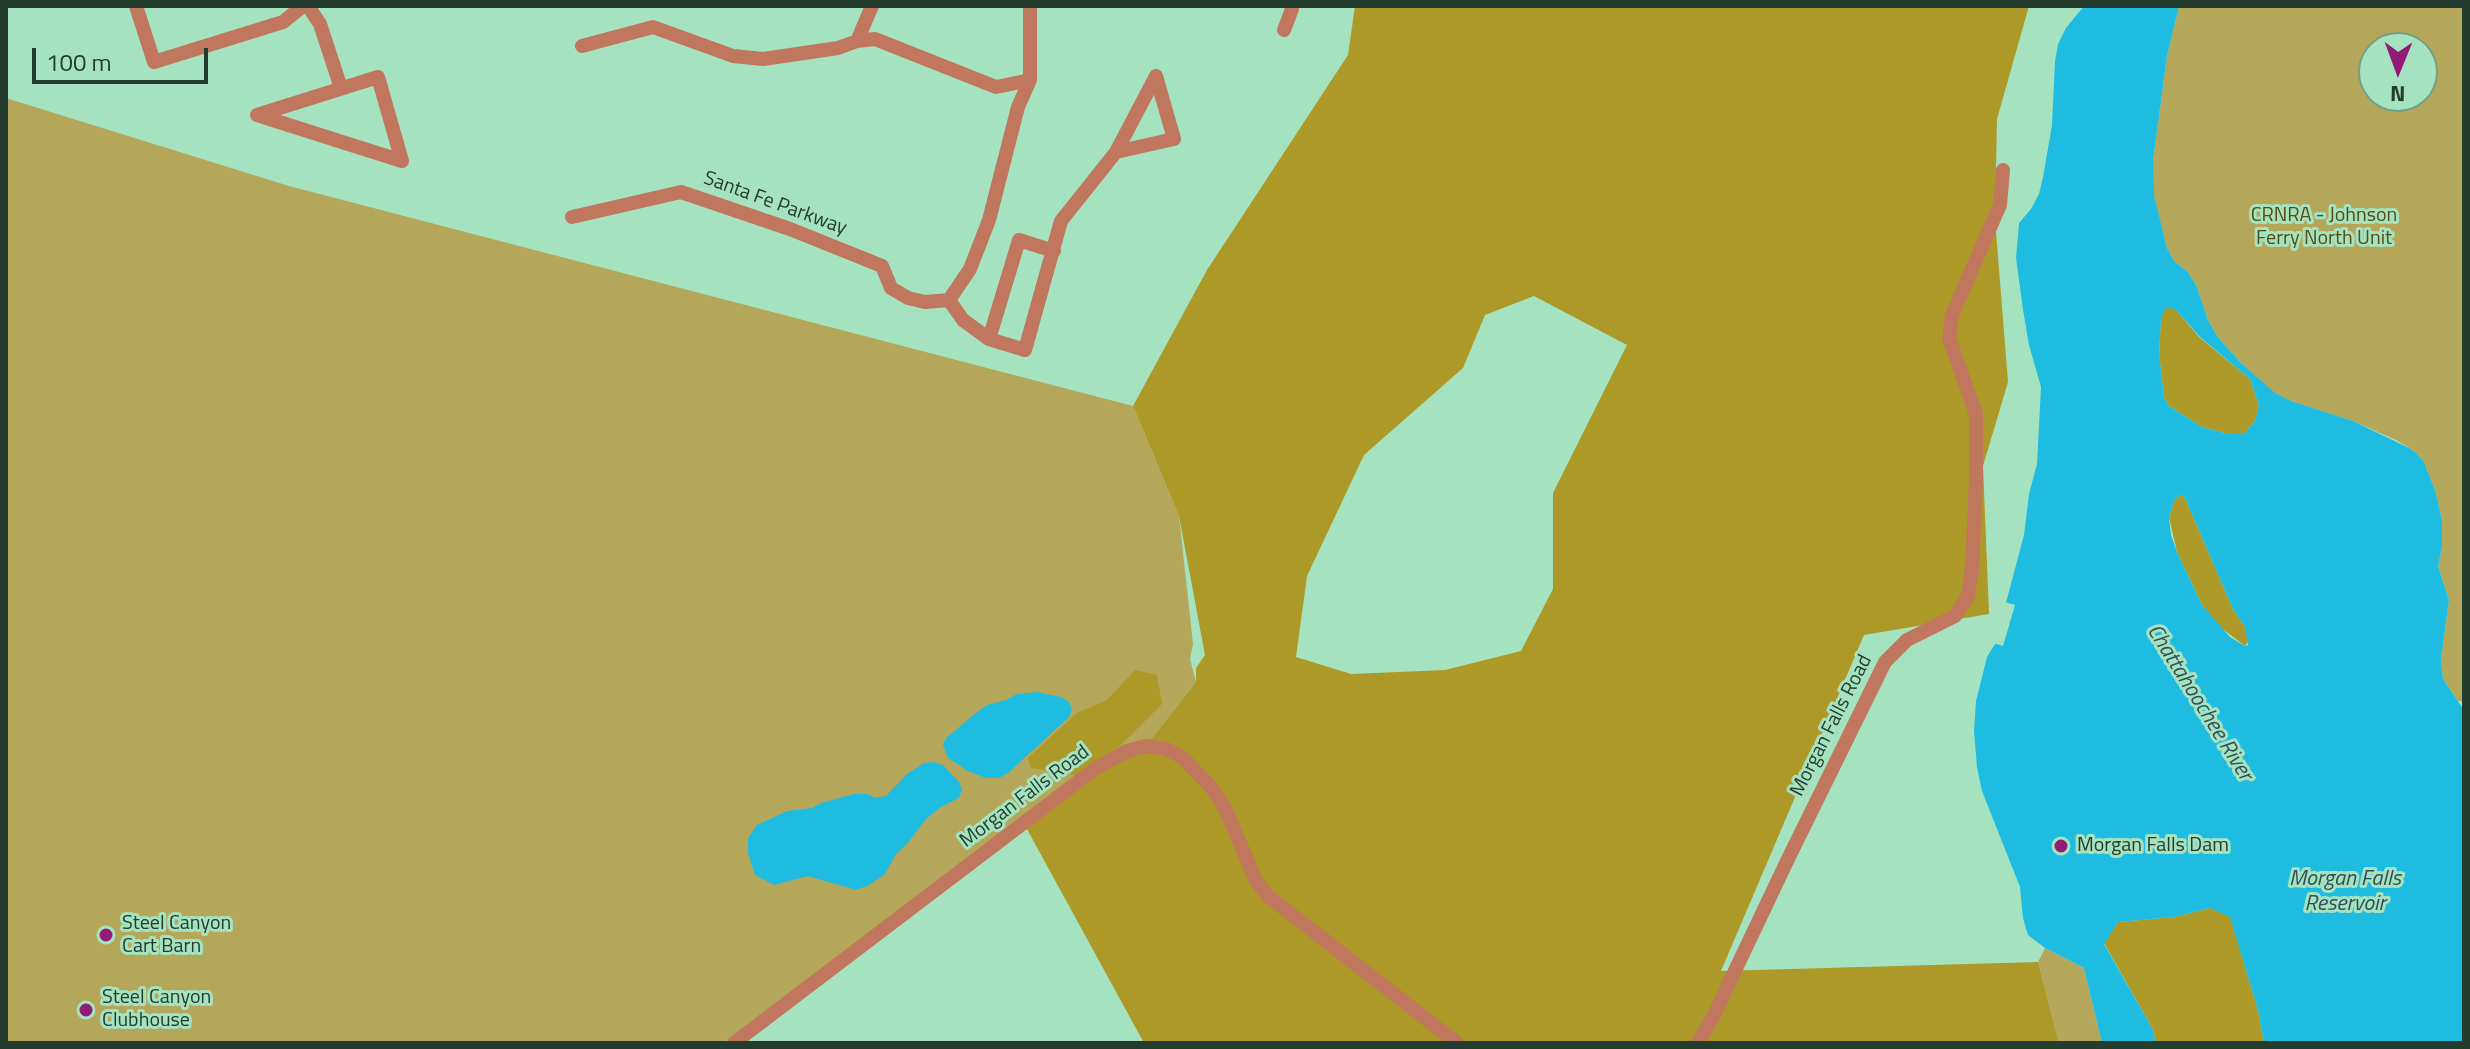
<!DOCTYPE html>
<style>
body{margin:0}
#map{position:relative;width:2470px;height:1049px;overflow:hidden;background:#a5e3c0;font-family:"Titillium Web",sans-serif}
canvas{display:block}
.frame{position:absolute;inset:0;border:8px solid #233c2e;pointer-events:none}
.north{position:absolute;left:2358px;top:32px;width:80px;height:80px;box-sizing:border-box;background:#a5e3c0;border:2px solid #71a086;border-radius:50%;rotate:181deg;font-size:22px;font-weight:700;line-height:32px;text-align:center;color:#233c2e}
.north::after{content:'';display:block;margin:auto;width:28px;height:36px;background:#931b78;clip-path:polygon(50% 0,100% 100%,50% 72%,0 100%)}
.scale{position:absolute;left:32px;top:48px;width:176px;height:36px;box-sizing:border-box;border:4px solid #233c2e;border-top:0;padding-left:10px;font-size:24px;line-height:28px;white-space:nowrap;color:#233c2e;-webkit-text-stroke:6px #a5e3c0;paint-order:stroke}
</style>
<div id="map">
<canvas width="2470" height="1049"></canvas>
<div class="frame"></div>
<div class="north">N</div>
<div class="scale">100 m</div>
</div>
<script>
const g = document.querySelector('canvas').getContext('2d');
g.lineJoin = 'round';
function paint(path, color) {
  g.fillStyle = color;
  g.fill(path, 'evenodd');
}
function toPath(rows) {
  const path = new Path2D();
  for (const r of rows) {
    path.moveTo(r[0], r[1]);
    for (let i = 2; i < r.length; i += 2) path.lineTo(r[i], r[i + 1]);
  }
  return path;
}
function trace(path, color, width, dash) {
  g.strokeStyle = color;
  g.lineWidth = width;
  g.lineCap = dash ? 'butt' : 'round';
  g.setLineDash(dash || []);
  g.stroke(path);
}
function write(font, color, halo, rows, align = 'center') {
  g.font = font + ' "Titillium Web",sans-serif';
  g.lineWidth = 6;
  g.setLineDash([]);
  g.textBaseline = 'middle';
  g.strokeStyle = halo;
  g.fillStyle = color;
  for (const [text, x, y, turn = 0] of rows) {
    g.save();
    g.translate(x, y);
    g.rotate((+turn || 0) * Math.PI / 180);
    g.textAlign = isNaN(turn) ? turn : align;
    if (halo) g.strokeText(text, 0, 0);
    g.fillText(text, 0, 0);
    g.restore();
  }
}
const green = toPath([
 [2179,6,2464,6,2464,701,2458,701,2443,679,2441,659,2449,600,2438,566,2442,548,2442,520,2435,490,2423,460,2411,449,2396,440,2353,421,2291,401,2275,394,2240,362,2217,336,2208,320,2197,287,2188,272,2174,261,2167,248,2153,196,2153,161,2167,56],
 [2374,48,2422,48,2422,96,2374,96],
 [6,98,289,186,1133,406,1179,516,1193,644,1190,659,1196,682,1145,747,1090,770,723,1043,6,1043],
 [2045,948,2084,968,2102,1043,2059,1043,2038,962]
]);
const forest = toPath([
 [1355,6,2029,6,1997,119,1995,219,2008,382,1983,466,1989,614,1864,635,1721,971,2038,962,2059,1043,1144,1043,1022,820,1090,770,1145,747,1196,682,1196,668,1205,655,1179,516,1133,406,1207,270,1348,55],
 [1534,296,1627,345,1553,493,1553,589,1521,651,1445,670,1351,674,1296,657,1307,576,1364,455,1463,368,1485,315],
 [2169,306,2177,311,2199,337,2250,379,2259,405,2255,421,2244,434,2228,434,2202,427,2169,406,2164,397,2159,354,2161,318,2165,309],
 [2181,495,2185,498,2233,609,2245,627,2249,640,2245,646,2220,627,2202,605,2177,552,2169,517,2175,499],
 [1135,670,1157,675,1162,704,1118,748,1076,775,1031,768,1028,758,1077,713,1107,700],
 [2210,908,2230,916,2258,1010,2264,1043,2156,1043,2152,1028,2104,943,2118,922,2174,917]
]);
const water = toPath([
 [2084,6,2179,6,2167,56,2153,161,2154,196,2167,248,2174,261,2188,272,2197,287,2208,320,2217,336,2240,362,2275,393,2291,401,2353,421,2411,449,2423,460,2435,490,2442,520,2442,548,2438,566,2449,600,2441,659,2443,679,2464,710,2464,1043,2264,1043,2258,1010,2230,917,2210,908,2174,917,2118,922,2104,944,2152,1028,2156,1043,2102,1043,2084,968,2045,948,2028,935,2023,918,2020,887,1982,791,1977,767,1974,731,1976,701,1987,657,1995,644,2024,535,2029,494,2037,464,2041,387,2029,345,2023,310,2016,258,2019,223,2031,209,2039,194,2043,177,2052,125,2055,61,2058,44,2066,28],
 [2169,307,2177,311,2200,337,2250,379,2259,405,2255,421,2244,434,2228,434,2202,427,2169,406,2164,397,2159,353,2161,319,2165,309],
 [2181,495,2185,498,2233,609,2245,627,2248,645,2245,646,2230,637,2202,605,2177,552,2171,535,2169,517,2175,499],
 [1036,692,1061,697,1069,702,1072,709,1069,717,1008,773,999,778,986,778,968,771,948,758,943,745,946,738,976,713,987,705,1006,700,1017,694],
 [932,762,943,765,959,782,962,789,959,798,941,807,926,819,907,844,896,854,885,874,869,885,856,890,808,876,774,885,755,875,748,853,748,838,757,825,787,811,812,808,821,803,854,794,867,794,875,798,886,796,907,774,924,763]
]);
const pier = toPath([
 [2005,602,2015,605,2003,646,1993,643]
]);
const street = toPath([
 [136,6,154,62,283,22,303,6],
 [308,6,320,24,341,88],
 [1284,30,1292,9,1291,6],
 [857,41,872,6],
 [582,46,653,27,733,56,763,59,838,48,857,41,875,39,996,87,1030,80],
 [257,115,378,77,402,161],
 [257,115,402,161],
 [1116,152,1174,139,1156,76],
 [572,217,681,192,790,229,882,266,891,288,908,298,925,302,949,300,963,320,989,339,1025,350,1061,221,1116,152,1156,76],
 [949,300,970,269,989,220,1018,107,1030,80,1030,6],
 [989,339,1019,240,1054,251],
 [734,1043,1096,768,1127,751,1146,746,1166,749,1182,757,1211,787,1226,810,1256,881,1268,896,1457,1043],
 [1698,1043,1713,1017,1788,859,1885,662,1907,640,1955,616,1968,596,1972,569,1976,481,1976,414,1949,338,1952,315,2000,205,2003,170]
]);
const markers = [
 [2061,846,8,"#931b78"],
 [106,935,8,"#931b78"],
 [86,1010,8,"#931b78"]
];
const streetNames = [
 ["Santa Fe Parkway",775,204,20],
 ["Morgan Falls Road",1832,726,-63],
 ["Morgan Falls Road",1025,797,-37]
];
const parkNames = [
 ["CRNRA - Johnson",2324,216],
 ["Ferry North Unit",2324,239]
];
const poiNames = [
 ["Morgan Falls Dam",2077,846],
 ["Steel Canyon",122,924],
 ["Cart Barn",122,947],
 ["Steel Canyon",102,998],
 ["Clubhouse",102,1021]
];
const waterNames = [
 ["Chattahoochee River",2199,703,58],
 ["Morgan Falls",2345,880],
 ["Reservoir",2345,905]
];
paint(green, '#b5a75a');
paint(forest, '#ac9927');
paint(water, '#1ebce1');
paint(pier, '#a5e3c0');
trace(street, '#c0775e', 14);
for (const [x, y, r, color] of markers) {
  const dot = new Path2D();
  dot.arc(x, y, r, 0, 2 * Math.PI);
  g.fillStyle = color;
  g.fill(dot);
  trace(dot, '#a5e3c0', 3);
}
write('20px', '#233c2e', '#a5e3c0', streetNames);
write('20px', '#554c11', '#a5e3c0', parkNames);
write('20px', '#233c2e', '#a5e3c0', poiNames, 'left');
write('italic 22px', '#324f59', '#a5e3c0', waterNames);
</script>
